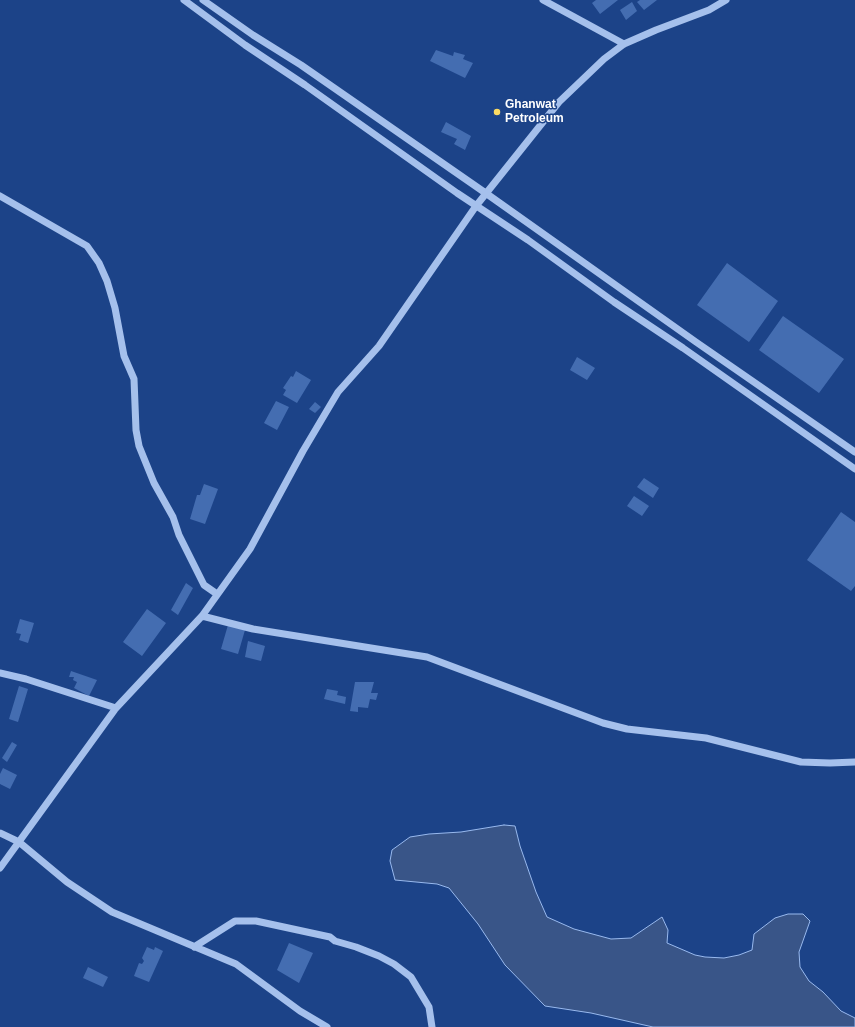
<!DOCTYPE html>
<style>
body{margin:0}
canvas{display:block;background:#1c4388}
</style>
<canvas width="855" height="1027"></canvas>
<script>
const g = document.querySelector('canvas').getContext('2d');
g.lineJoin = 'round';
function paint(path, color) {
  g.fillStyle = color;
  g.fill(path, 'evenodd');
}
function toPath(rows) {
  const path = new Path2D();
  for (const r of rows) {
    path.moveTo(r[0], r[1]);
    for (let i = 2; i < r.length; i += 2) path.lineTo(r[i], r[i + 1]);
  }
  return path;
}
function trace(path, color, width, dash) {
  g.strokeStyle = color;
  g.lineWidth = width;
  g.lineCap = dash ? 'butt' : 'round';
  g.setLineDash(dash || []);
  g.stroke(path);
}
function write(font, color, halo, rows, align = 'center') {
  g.font = font + ' Arial,sans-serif';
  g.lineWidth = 3;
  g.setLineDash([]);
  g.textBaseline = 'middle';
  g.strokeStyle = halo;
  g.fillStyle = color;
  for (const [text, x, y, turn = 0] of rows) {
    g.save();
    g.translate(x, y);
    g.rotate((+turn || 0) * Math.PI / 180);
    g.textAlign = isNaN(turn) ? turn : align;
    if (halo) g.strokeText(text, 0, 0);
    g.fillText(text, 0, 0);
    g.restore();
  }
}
const water = toPath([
 [504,825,515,826,520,846,536,892,547,917,574,929,611,939,631,938,662,917,668,930,667,943,695,955,705,957,724,958,739,955,752,950,754,934,775,918,788,914,803,914,810,921,799,952,800,967,809,981,823,992,841,1011,855,1018,855,1027,653,1027,591,1013,545,1006,505,965,478,924,449,888,437,884,395,880,390,861,392,850,410,837,429,834,461,832,504,825]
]);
const building = toPath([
 [596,0,618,0,600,14,592,3],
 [640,0,657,0,644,10,637,2],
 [632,2,637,11,626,20,620,10],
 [436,50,453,56,454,52,465,55,463,59,473,63,465,78,430,61],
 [446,122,471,136,465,150,454,144,457,139,441,132],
 [727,263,778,301,749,342,697,305],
 [783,316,844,359,819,393,759,350],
 [577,357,595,368,587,380,570,370],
 [296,371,311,380,297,403,283,395,286,390,283,388,291,376,293,377],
 [276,401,289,407,277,430,264,423],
 [315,402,321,407,315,413,309,409],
 [644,478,659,488,653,498,637,487],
 [204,484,218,489,205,524,190,519,197,495,200,495],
 [634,496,649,506,642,516,627,506],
 [841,512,855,522,855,586,851,591,807,560],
 [186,583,193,588,178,615,171,610],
 [147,609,166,623,142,656,123,642],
 [20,619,34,623,28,643,19,640,21,634,16,633],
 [228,625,245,630,238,654,221,649],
 [248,641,265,646,261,661,245,657],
 [71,671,97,680,89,696,74,688,77,682,73,680,74,677,69,677],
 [355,682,374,682,371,693,378,693,376,700,370,699,368,708,358,707,358,712,350,711],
 [19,686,28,689,18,722,9,719],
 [327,689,338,691,337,695,346,697,345,704,324,699],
 [12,742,17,745,7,762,2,758],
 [3,768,17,775,10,789,0,784,0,774],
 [289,943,313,953,299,983,277,970],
 [147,947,154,950,155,947,163,951,149,982,134,976,139,963,142,964,144,961,142,958],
 [88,967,108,977,103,987,83,978]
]);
const minor = toPath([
 [184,0,245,45,305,85,457,193,528,240,614,302,683,348,855,469],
 [203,0,253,35,301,65,487,194,696,342,855,452],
 [543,0,624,44],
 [0,196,87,246,99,263,107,281,115,308,124,356,134,379,136,430,139,446,154,483,173,517,179,535,204,585,217,594],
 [202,616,253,629,427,657,603,723,627,729,706,738,801,762,830,763,855,762],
 [0,673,26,679,116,708],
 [0,833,19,842,67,882,112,912,236,964,300,1011,327,1027],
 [0,868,116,708,202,616,250,549,303,451,338,392,379,346,476,206,559,102,604,59,624,44,656,30,709,10,726,0],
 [194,947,235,921,256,921,330,937,335,941,356,947,379,956,394,964,411,977,429,1007,432,1027]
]);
const markers = [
 [497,112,4,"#fcdb63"]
];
const poiNames = [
 ["Ghanwat",505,105],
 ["Petroleum",505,119]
];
paint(water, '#395588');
trace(water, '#98b9ee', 1);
paint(building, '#446db1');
trace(minor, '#a5c0ec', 7);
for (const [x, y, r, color] of markers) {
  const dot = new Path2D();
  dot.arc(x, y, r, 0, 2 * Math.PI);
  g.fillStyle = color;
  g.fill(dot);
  trace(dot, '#1c4388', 1.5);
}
write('bold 12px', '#fff', '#1c4388', poiNames, 'left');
</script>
